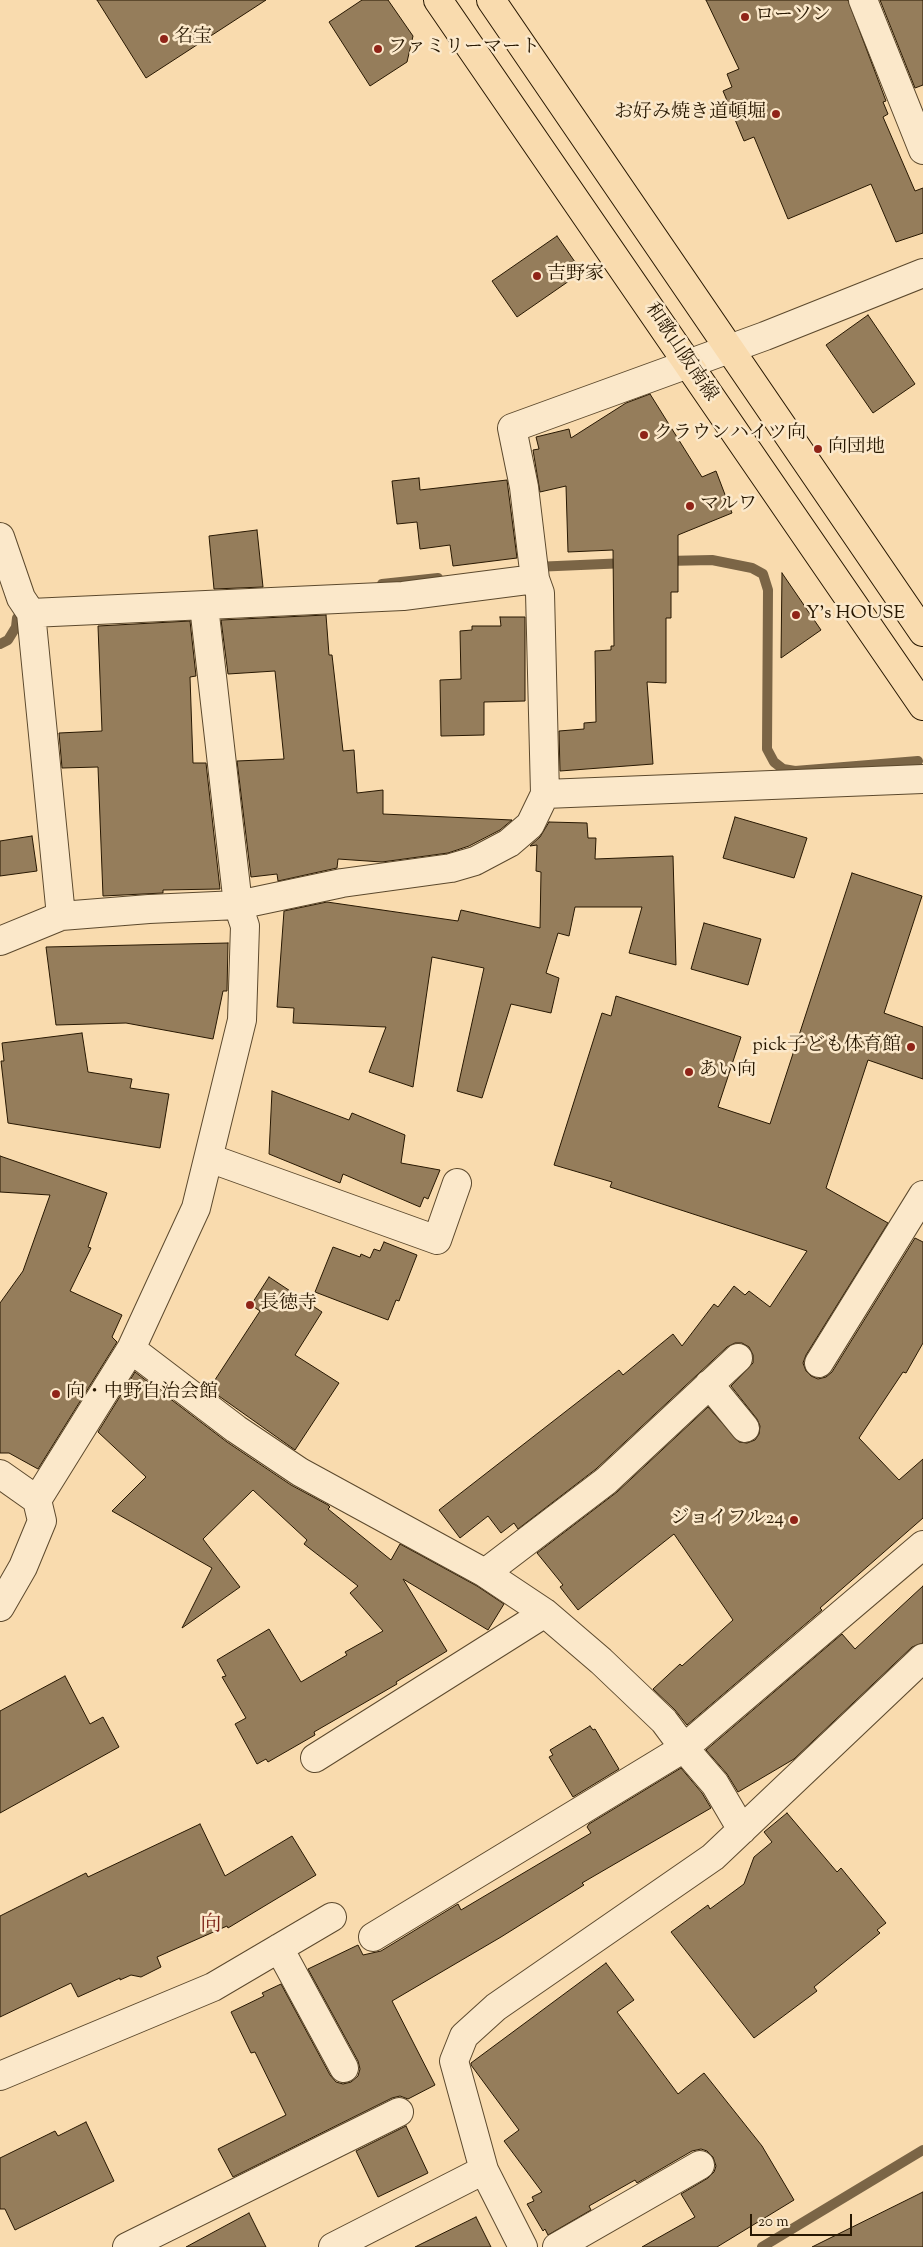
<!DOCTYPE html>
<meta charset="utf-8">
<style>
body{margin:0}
#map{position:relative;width:923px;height:2247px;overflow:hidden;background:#f9dbae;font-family:"Sorts Mill Goudy",serif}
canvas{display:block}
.scale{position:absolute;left:750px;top:2214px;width:102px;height:22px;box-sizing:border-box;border:2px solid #281802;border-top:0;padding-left:6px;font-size:15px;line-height:18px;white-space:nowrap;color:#281802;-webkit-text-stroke:4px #fbe8ca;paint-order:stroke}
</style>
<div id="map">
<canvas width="923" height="2247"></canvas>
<div class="scale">20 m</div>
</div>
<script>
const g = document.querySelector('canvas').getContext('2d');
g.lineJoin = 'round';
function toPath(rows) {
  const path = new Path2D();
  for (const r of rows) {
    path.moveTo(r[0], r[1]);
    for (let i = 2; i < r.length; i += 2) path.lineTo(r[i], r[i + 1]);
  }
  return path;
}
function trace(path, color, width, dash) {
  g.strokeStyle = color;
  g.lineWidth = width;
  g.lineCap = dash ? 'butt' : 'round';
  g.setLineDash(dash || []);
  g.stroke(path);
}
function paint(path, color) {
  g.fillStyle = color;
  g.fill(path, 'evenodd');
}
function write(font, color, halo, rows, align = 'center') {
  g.font = font + ' "Sorts Mill Goudy","Noto Serif JP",serif';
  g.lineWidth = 5;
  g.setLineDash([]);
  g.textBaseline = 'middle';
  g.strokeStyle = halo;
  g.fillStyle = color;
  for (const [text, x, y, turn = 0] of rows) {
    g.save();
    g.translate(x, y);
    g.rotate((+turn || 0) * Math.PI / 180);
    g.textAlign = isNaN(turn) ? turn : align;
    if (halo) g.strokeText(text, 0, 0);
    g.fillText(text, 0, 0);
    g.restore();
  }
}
const stream = toPath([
 [666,561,712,560,752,568,763,574,768,590,767,749,774,762,783,769,795,771,918,761],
 [534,567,627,563],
 [382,584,438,578],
 [0,644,8,640,16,627,17,618,26,608],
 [762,2247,923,2150]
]);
const building = toPath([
 [97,0,266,0,146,78,97,0],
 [362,0,388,0,413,36,407,62,370,86,329,22,362,0],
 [706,0,848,0,886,101,883,102,888,114,883,117,915,191,923,188,923,233,896,242,871,184,788,219,754,137,744,141,723,91,732,87,727,74,739,69,706,0],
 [880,0,923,0,923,85,915,88,880,0],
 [557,236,582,272,517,317,492,281,557,236],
 [868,315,915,384,873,413,826,345,868,315],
 [650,394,702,477,716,471,732,513,678,535,678,592,671,592,671,618,666,618,666,683,647,682,653,764,560,771,559,731,584,729,584,723,596,722,595,651,611,650,611,646,614,646,613,550,568,552,566,486,540,492,533,450,539,449,536,437,569,429,571,438,626,403,650,394],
 [419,478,420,490,507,480,517,558,453,566,450,545,420,549,417,522,397,524,392,481,419,478],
 [257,530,263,587,214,589,209,536,257,530],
 [782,573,821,630,781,658,782,573],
 [326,615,329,655,332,655,343,751,354,750,357,793,383,790,383,814,512,820,500,830,469,846,448,853,382,862,338,859,337,868,278,881,277,874,251,877,237,761,284,759,275,671,228,674,221,620,326,615],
 [500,617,525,617,525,701,484,702,484,735,441,736,440,680,461,679,460,631,472,630,472,626,501,626,500,617],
 [190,621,196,676,190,677,193,763,206,763,220,889,163,890,163,893,103,896,98,767,62,768,59,733,102,731,98,626,190,621],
 [735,817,807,838,794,878,723,858,735,817],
 [549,822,587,823,588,838,596,838,595,859,673,856,676,965,629,953,642,907,575,907,569,936,558,933,546,973,559,978,551,1013,511,1004,482,1098,457,1091,484,968,432,957,413,1087,369,1072,386,1027,293,1023,294,1008,277,1007,284,911,327,902,458,921,461,910,540,928,541,872,536,871,537,845,530,846,540,837,549,822],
 [32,836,37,871,0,876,0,841,32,836],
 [852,873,922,896,884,1013,923,1027,923,1079,868,1060,826,1188,888,1223,806,1355,803,1363,806,1371,811,1376,818,1379,826,1377,832,1372,915,1238,923,1242,923,1343,906,1373,903,1372,859,1438,899,1480,923,1459,923,1518,820,1608,822,1610,687,1725,675,1710,653,1689,680,1664,682,1666,733,1620,674,1534,578,1610,560,1587,563,1585,537,1553,617,1492,708,1407,739,1442,747,1443,755,1440,759,1434,760,1426,757,1419,731,1386,753,1363,753,1355,749,1347,742,1343,735,1343,727,1347,596,1469,518,1529,514,1523,501,1533,488,1516,460,1538,439,1510,619,1370,623,1375,673,1334,682,1346,714,1304,718,1307,734,1286,745,1295,749,1291,770,1307,807,1251,610,1187,612,1182,554,1165,602,1013,611,1016,616,996,741,1037,718,1107,770,1124,852,873],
 [704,923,761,939,748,985,691,969,704,923],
 [228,943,227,991,223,991,213,1039,126,1023,56,1025,46,947,228,943],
 [82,1033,88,1072,132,1079,130,1088,169,1094,160,1148,8,1123,1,1061,4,1061,2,1043,82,1033],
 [272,1091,349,1120,352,1113,405,1135,401,1163,440,1170,428,1199,424,1197,420,1207,343,1174,340,1183,269,1154,272,1091],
 [0,1156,107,1193,88,1247,91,1248,70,1291,122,1315,112,1337,117,1342,38,1469,9,1453,0,1453,0,1303,23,1271,50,1195,0,1192,0,1156],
 [384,1242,417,1255,399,1301,396,1300,388,1320,315,1292,333,1247,360,1257,361,1254,370,1258,374,1249,380,1251,384,1242],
 [269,1277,322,1312,295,1355,339,1383,295,1450,209,1389,260,1311,251,1305,269,1277],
 [135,1372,227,1442,291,1485,328,1505,330,1507,328,1509,391,1560,400,1544,477,1586,504,1604,488,1630,403,1579,447,1651,396,1682,397,1684,314,1732,315,1735,268,1762,266,1759,257,1764,235,1724,246,1718,222,1677,226,1676,217,1660,269,1629,301,1682,347,1655,345,1652,383,1631,350,1593,358,1586,304,1544,307,1540,253,1490,203,1539,240,1587,182,1628,212,1568,112,1511,146,1477,98,1432,135,1372],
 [923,1586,923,1643,912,1647,794,1759,738,1792,727,1774,706,1750,842,1634,855,1649,923,1586],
 [65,1676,90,1724,103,1717,119,1747,0,1813,0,1711,65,1676],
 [590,1726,593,1730,595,1729,619,1769,573,1797,549,1757,553,1755,550,1750,590,1726],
 [681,1768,702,1793,711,1808,582,1883,584,1885,501,1937,392,2001,435,2085,408,2099,400,2096,392,2098,233,2177,218,2149,286,2115,255,2052,251,2053,231,2012,264,1996,262,1993,281,1984,330,2075,336,2082,343,2084,351,2082,358,2076,360,2069,358,2061,308,1969,358,1945,363,1955,381,1951,458,1904,461,1910,591,1833,587,1827,589,1824,681,1768],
 [787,1813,837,1872,841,1868,886,1923,877,1930,880,1933,814,1987,817,1991,754,2038,671,1932,708,1905,710,1909,744,1884,754,1857,772,1842,764,1832,787,1813],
 [200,1824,225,1876,292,1836,316,1875,228,1928,227,1926,157,1957,161,1967,141,1977,131,1975,120,1980,120,1978,78,1997,71,1983,0,2017,0,1916,86,1873,88,1877,200,1824],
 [606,1963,634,2000,617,2012,678,2094,704,2073,762,2146,794,2200,717,2247,642,2247,695,2217,681,2194,708,2178,714,2172,716,2166,713,2157,707,2151,701,2149,692,2151,637,2183,635,2180,589,2206,591,2210,548,2235,545,2229,543,2231,527,2204,534,2201,532,2197,542,2192,504,2141,519,2130,471,2065,471,2063,606,1963],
 [86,2122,114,2181,15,2230,5,2209,0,2209,0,2158,55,2131,58,2136,86,2122],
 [406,2126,428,2173,378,2197,356,2151,406,2126],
 [923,2192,923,2247,812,2247,923,2192],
 [249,2213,266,2247,186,2247,249,2213],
 [476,2217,491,2247,415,2247,476,2217]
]);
const minor = toPath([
 [863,0,923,150],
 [0,537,21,598,31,613,61,916],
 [535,579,524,487,512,428,765,336,923,273],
 [545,794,923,779],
 [0,941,61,916,149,909,238,905,342,883,451,868,475,861,509,843,530,825,545,794,540,593,535,579,403,596,31,613],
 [209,1158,437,1240,457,1183],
 [131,1349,236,1429,300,1472,485,1573,545,1613,601,1661,664,1721,684,1748,715,1784,742,1830],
 [819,1363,923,1195],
 [709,1384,745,1428],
 [0,1474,37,1500],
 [485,1573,606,1481,738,1358],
 [0,1607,23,1567,42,1521,37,1500,131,1349,196,1208,242,1020,245,926,238,905,204,606],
 [315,1758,545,1613],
 [373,1937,684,1748,923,1545],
 [279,1948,344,2068],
 [0,2076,213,1987,332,1917],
 [127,2247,399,2112],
 [333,2247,484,2170],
 [523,2247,484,2170,454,2061,464,2036,496,2007,713,1857,923,1658],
 [557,2247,700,2165]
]);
const major = toPath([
 [438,0,923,706],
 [491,0,923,632]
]);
const markers = [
 [745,17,5,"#8f2418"],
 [164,39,5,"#8f2418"],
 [378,49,5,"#8f2418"],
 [776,114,5,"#8f2418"],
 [537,276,5,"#8f2418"],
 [644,435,5,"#8f2418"],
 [818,449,5,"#8f2418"],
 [690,506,5,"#8f2418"],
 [796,615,5,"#8f2418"],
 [911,1047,5,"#8f2418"],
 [689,1072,5,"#8f2418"],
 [250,1305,5,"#8f2418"],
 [56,1394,5,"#8f2418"],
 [794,1520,5,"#8f2418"]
];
const poiNames = [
 ["ローソン",755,17],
 ["名宝",174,39],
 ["ファミリーマート",388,49],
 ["お好み焼き道頓堀",766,114,"right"],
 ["吉野家",547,276],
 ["クラウンハイツ向",654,435],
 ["向団地",828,449],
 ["マルワ",700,506],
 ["Y's HOUSE",806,615],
 ["pick子ども体育館",901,1047,"right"],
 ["あい向",699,1072],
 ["長徳寺",260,1305],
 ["向・中野自治会館",66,1394],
 ["ジョイフル24",784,1520,"right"]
];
const streetNames = [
 ["和歌山阪南線",680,353,56]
];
const quarterNames = [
 ["向",211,1926]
];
trace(stream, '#7b6546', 10);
paint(building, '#957d5b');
trace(building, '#281802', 1);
trace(minor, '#5c492d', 30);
trace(major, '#281802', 30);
trace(minor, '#fbe8ca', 28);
trace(major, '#f9dbae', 28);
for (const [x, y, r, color] of markers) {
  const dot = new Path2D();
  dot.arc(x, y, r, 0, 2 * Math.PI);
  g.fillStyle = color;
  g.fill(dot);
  trace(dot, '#fbe8ca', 2);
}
write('19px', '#281802', '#fbe8ca', poiNames, 'left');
write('19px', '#281802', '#fbe8ca', streetNames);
write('21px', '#7a1f14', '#fbe8ca', quarterNames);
</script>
